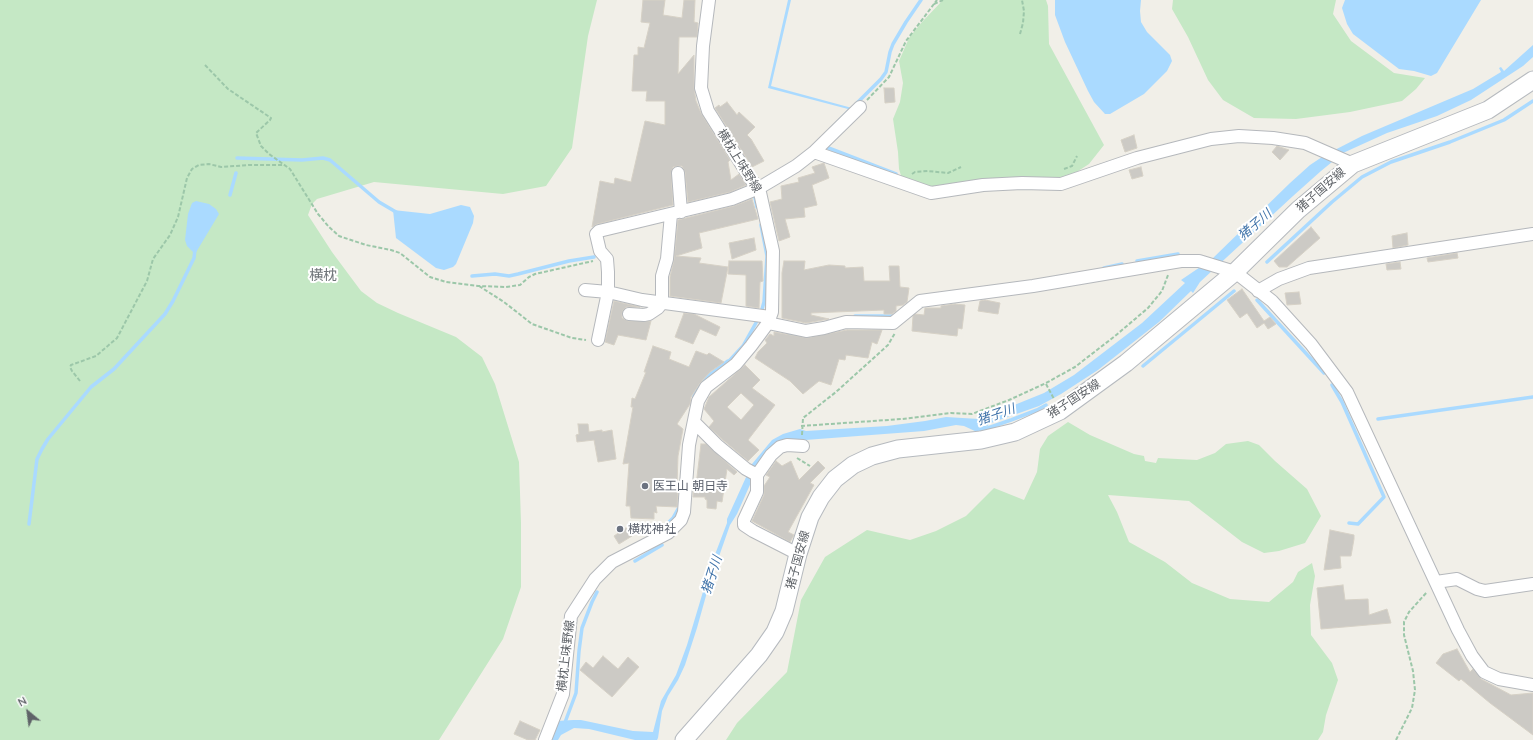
<!DOCTYPE html>
<meta charset="utf-8">
<style>
body{margin:0}
#map{position:relative;width:1533px;height:740px;overflow:hidden;background:#f1efe8;font-family:Quicksand,sans-serif}
canvas{display:block}
.north{position:absolute;left:8px;top:692px;width:40px;height:40px;-webkit-text-stroke:3px #fff;paint-order:stroke;rotate:331deg;font-size:11px;font-weight:700;line-height:16px;text-align:center;color:#5f6368}
.north::after{content:'';display:block;margin:auto;width:14px;height:18px;background:#5f6368;clip-path:polygon(50% 0,100% 100%,50% 72%,0 100%)}
</style>
<div id="map">
<canvas width="1533" height="740"></canvas>
<div class="north">N</div>
</div>
<script>
const g = document.querySelector('canvas').getContext('2d');
g.lineJoin = 'round';
function paint(path, color) {
  g.fillStyle = color;
  g.fill(path, 'evenodd');
}
function toPath(rows) {
  const path = new Path2D();
  for (const r of rows) {
    path.moveTo(r[0], r[1]);
    for (let i = 2; i < r.length; i += 2) path.lineTo(r[i], r[i + 1]);
  }
  return path;
}
function trace(path, color, width, dash) {
  g.strokeStyle = color;
  g.lineWidth = width;
  g.lineCap = dash ? 'butt' : 'round';
  g.setLineDash(dash || []);
  g.stroke(path);
}
function write(font, color, halo, rows, align = 'center') {
  g.font = font + ' Quicksand,"Noto Sans JP",sans-serif';
  g.lineWidth = 4;
  g.setLineDash([]);
  g.textBaseline = 'middle';
  g.strokeStyle = halo;
  g.fillStyle = color;
  for (const [text, x, y, turn = 0] of rows) {
    g.save();
    g.translate(x, y);
    g.rotate((+turn || 0) * Math.PI / 180);
    g.textAlign = isNaN(turn) ? turn : align;
    if (halo) g.strokeText(text, 0, 0);
    g.fillText(text, 0, 0);
    g.restore();
  }
}
const green = toPath([
 [0,0,597,0,588,36,572,148,546,186,503,194,374,182,317,199,312,204,308,215,332,252,361,291,377,303,398,313,456,337,482,357,495,384,519,462,521,523,521,587,503,639,439,740,0,740],
 [943,0,1046,0,1048,6,1049,44,1104,145,1089,164,1072,175,1061,179,930,187,902,179,899,169,898,152,893,119,900,102,903,83,899,61,909,38,922,22],
 [1173,0,1336,0,1333,14,1351,41,1394,73,1425,78,1416,89,1402,101,1350,112,1296,119,1254,118,1223,100,1208,80,1188,37,1172,9],
 [1068,422,1090,435,1134,454,1144,456,1145,461,1156,463,1158,458,1197,460,1215,453,1226,444,1248,441,1259,445,1275,461,1307,489,1321,516,1305,543,1279,551,1264,553,1242,542,1189,501,1108,495,1117,512,1129,542,1165,562,1192,583,1230,599,1269,602,1293,582,1298,572,1312,563,1315,576,1310,605,1311,635,1332,663,1338,680,1326,715,1323,732,1318,740,726,740,737,723,787,672,801,600,825,557,867,530,910,540,936,531,966,516,994,488,1024,500,1037,472,1040,449,1048,436]
]);
const water = toPath([
 [788,0,791,0,771,86,852,108,814,144,848,109,768,88],
 [1055,0,1141,0,1140,11,1141,22,1147,32,1170,55,1172,61,1167,71,1144,94,1110,114,1105,114,1094,102,1088,91,1065,42,1055,15],
 [1345,0,1481,0,1437,73,1431,76,1414,71,1399,69,1353,34,1347,24,1342,8],
 [1533,45,1533,57,1523,66,1471,100,1437,116,1387,133,1343,153,1321,171,1293,196,1200,282,1193,293,1191,291,1159,322,1098,370,1061,394,1039,406,991,423,981,431,977,432,964,426,956,425,924,431,792,441,753,478,737,514,730,525,709,585,697,628,685,665,678,680,668,696,662,711,658,738,657,740,635,740,589,729,574,728,561,735,558,740,549,740,557,721,573,720,581,720,633,731,653,732,661,701,676,675,687,645,711,565,727,523,727,519,752,464,772,440,783,434,800,429,806,431,887,426,925,421,946,417,979,419,980,417,997,412,1044,393,1074,375,1142,323,1185,283,1181,280,1212,259,1290,183,1310,165,1325,155,1362,136,1473,89,1501,72,1499,68,1501,67,1504,71],
 [196,201,209,204,216,209,219,214,195,254,187,246,185,240,188,214,192,203],
 [461,205,470,207,474,216,473,223,456,264,453,267,444,270,436,268,396,238,393,210,430,214]
]);
const stream = toPath([
 [856,104,881,79,886,72,890,52,893,44,906,22,921,0],
 [826,147,896,174],
 [237,158,302,160,323,158,330,160,379,202,396,212],
 [230,195,236,173],
 [755,198,757,207],
 [1137,261,1178,254],
 [1267,262,1332,202,1362,177,1391,162,1450,142,1504,120,1533,101],
 [1104,268,1122,264],
 [472,276,495,274,509,276,518,274,569,261,594,257],
 [1257,300,1324,373],
 [761,313,764,302,767,256,761,225],
 [855,316,895,316],
 [789,335,802,336],
 [730,360,743,346,757,321],
 [1143,366,1234,291],
 [1332,385,1342,402,1384,497,1358,524,1349,523],
 [694,396,700,386,708,376,728,361],
 [1378,419,1533,397],
 [979,429,985,429,1011,420,1037,410,1046,405],
 [29,524,37,459,42,449,48,439,91,387,114,369,165,314,173,301,194,258,195,249],
 [664,527,673,518,678,509],
 [635,561,662,545],
 [564,725,576,693,579,651,582,628,592,602,597,592]
]);
const building = toPath([
 [643,0,665,0,663,15,682,18,684,0,695,0,694,22,698,23,697,37,679,37,678,74,694,55,694,88,696,101,701,113,730,160,728,162,731,180,739,174,746,185,730,192,688,202,685,172,682,166,677,166,673,167,671,173,673,205,597,224,592,227,600,181,614,184,615,178,631,182,645,121,665,125,665,101,646,101,647,91,632,91,634,55,638,55,638,47,644,48,650,23,641,22,643,0],
 [884,88,894,88,895,102,885,103,884,88],
 [727,102,737,115,739,112,755,127,747,135,751,139,764,161,752,167,715,108,719,105,720,107,727,102],
 [1134,135,1137,148,1125,152,1121,140,1134,135],
 [1277,146,1289,150,1280,160,1272,152,1277,146],
 [824,163,829,178,812,185,817,205,804,208,805,217,785,219,790,237,779,241,770,202,782,199,781,186,799,182,798,178,815,173,812,167,824,163],
 [1141,167,1143,176,1132,179,1129,170,1141,167],
 [752,199,758,219,699,233,702,248,676,256,701,258,699,263,728,267,721,303,670,296,670,277,674,260,678,220,734,206,752,199],
 [1311,227,1320,238,1287,267,1279,267,1274,261,1311,227],
 [1407,233,1408,245,1393,248,1392,236,1407,233],
 [754,238,756,250,732,259,729,243,754,238],
 [1457,253,1458,258,1428,262,1427,258,1457,253],
 [729,261,762,261,763,281,760,282,759,308,746,306,746,275,728,274,729,261],
 [784,261,805,261,804,270,829,265,845,266,845,268,863,267,864,281,890,281,889,266,899,266,900,287,909,288,907,302,903,305,896,306,896,311,892,314,884,314,884,310,811,313,811,315,829,319,806,323,782,318,782,273,784,261],
 [1400,262,1401,269,1387,270,1386,264,1400,262],
 [1242,289,1264,321,1270,317,1276,324,1268,329,1264,323,1257,328,1247,313,1240,318,1227,300,1242,289],
 [1299,292,1301,304,1287,305,1285,293,1299,292],
 [985,300,1000,303,998,314,978,311,980,301,985,300],
 [614,301,640,307,626,307,623,310,622,314,622,318,628,321,651,321,646,340,618,335,614,345,605,342,614,301],
 [955,304,965,305,962,329,958,328,957,336,912,331,913,316,915,314,924,315,925,308,941,308,941,306,955,304],
 [684,313,694,314,720,327,716,336,700,329,693,344,675,337,684,313],
 [847,330,882,330,877,344,872,342,868,358,846,355,845,360,839,359,831,385,819,381,803,394,790,381,755,358,758,352,767,343,765,340,770,334,774,336,774,332,807,338,847,330],
 [653,346,671,352,669,359,689,367,696,351,707,355,709,353,724,362,710,372,700,383,691,397,690,404,677,424,683,429,678,456,677,485,678,485,677,507,656,506,657,513,654,512,654,519,631,518,630,506,626,506,629,463,623,464,633,407,631,407,632,398,635,399,646,372,644,372,653,346],
 [745,365,760,380,752,388,775,405,748,440,759,450,748,461,723,440,709,427,714,421,704,409,709,397,745,365],
 [741,393,754,405,741,420,727,407,741,393],
 [578,424,588,424,589,432,602,430,602,432,612,430,616,459,598,462,594,440,577,442,576,435,579,434,578,424],
 [701,444,706,444,737,472,734,475,727,469,722,502,717,501,716,509,707,508,707,500,705,499,705,497,693,497,694,485,696,485,701,444],
 [776,461,782,466,791,461,799,480,818,461,825,468,810,483,814,485,788,532,794,535,790,542,752,521,764,495,764,486,770,477,766,475,776,461],
 [626,528,632,536,619,544,614,536,626,528],
 [1330,530,1354,535,1354,539,1351,556,1340,556,1341,568,1324,570,1330,530],
 [1343,585,1345,600,1368,599,1369,615,1387,609,1391,623,1321,629,1317,588,1343,585],
 [1457,649,1470,672,1473,669,1481,679,1511,695,1533,693,1533,735,1490,703,1461,679,1459,681,1436,663,1443,654,1457,649],
 [603,656,618,669,628,657,639,667,612,697,580,670,586,662,593,668,603,656],
 [520,721,540,730,535,740,528,740,514,734,520,721]
]);
const path = toPath([
 [934,4,943,0],
 [1020,34,1023,23,1024,11,1022,0],
 [205,65,228,89,271,118,270,120,256,133,261,146,269,154,290,169,318,214,329,227,339,236,366,245,391,250,400,253,430,277,446,282,478,286,506,287,520,285,529,277,535,274,593,261],
 [867,100,889,77,906,41,937,0],
 [1064,169,1072,166,1077,156],
 [912,174,915,172,928,171,948,173,961,167],
 [479,286,504,302,532,324,572,338,586,340],
 [80,381,72,371,70,367,71,365,96,356,117,338,147,281,153,259,170,235,178,217,187,178,192,169,199,165,209,164,221,167,249,165,283,165],
 [1046,384,1054,399],
 [801,426,902,419,951,413,972,414,1009,400,1046,383,1075,367,1115,336,1148,308,1162,291,1168,275],
 [802,435,803,418,836,392,888,345,895,333],
 [797,458,810,466],
 [1396,740,1412,708,1415,690,1413,671,1404,635,1404,622,1409,612,1427,592]
]);
const street = toPath([
 [814,152,931,193,983,185,1022,183,1061,184,1137,158,1211,139,1239,136,1273,138,1305,143,1353,164],
 [678,173,681,212],
 [585,290,608,292,642,300,770,317],
 [1258,291,1279,279,1309,268,1533,234],
 [629,314,644,315,649,314,658,308,662,303,662,276,667,259,671,214],
 [768,323,806,331,824,328,846,322,893,323,920,301,1033,286,1181,261,1199,261,1235,272,1272,301,1311,344,1347,392,1458,630,1472,656,1484,672,1499,679,1533,685],
 [598,340,608,292,608,272,607,259,600,251,596,234,599,231,732,199,759,188,796,166,814,152,860,107],
 [695,423,718,446,746,469,757,475],
 [798,554,753,531,744,525,744,520,757,492,757,475,771,455,780,447,787,445,803,446],
 [1436,582,1457,579,1477,589,1485,591,1533,584],
 [545,740,563,694,571,616,595,579,612,562,668,533,681,520,684,512,689,445,698,401,706,387,736,364,751,346,768,323,772,312,773,251,759,188,752,181,708,111,701,88,703,46,709,0]
]);
const secondary = toPath([
 [684,740,759,655,775,632,784,611,798,554,810,517,821,497,835,479,853,465,872,456,898,449,981,440,1015,432,1060,411,1126,363,1235,272,1298,210,1353,164,1488,110,1533,80]
]);
const markers = [
 [645,486,4,"#6b7280"],
 [620,529,4,"#6b7280"]
];
const streetNames = [
 ["横枕上味野線",739,161,58],
 ["猪子国安線",1321,190,-41],
 ["猪子国安線",1074,399,-33],
 ["猪子国安線",798,560,-75],
 ["横枕上味野線",566,656,-83]
];
const worshipNames = [
 ["医王山 朝日寺",653,486],
 ["横枕神社",628,529]
];
const waterNames = [
 ["猪子川",1255,225,-41],
 ["猪子川",996,415,-19],
 ["猪子川",712,575,-72]
];
const quarterNames = [
 ["横枕",323,276]
];
paint(green, '#c5e8c5');
paint(water, '#aadaff');
trace(stream, '#aadaff', 3.5);
paint(building, '#cccac5');
trace(building, '#d6d1c6', 1);
trace(street, '#b5b8bc', 14);
trace(secondary, '#b6babf', 19);
trace(path, '#9cc7a9', 2, [4, 2]);
trace(street, '#fff', 12);
trace(secondary, '#fff', 17);
for (const [x, y, r, color] of markers) {
  const dot = new Path2D();
  dot.arc(x, y, r, 0, 2 * Math.PI);
  g.fillStyle = color;
  g.fill(dot);
  trace(dot, '#fff', 1.5);
}
write('12px', '#5f6368', '#fff', streetNames);
write('12px', '#5b616d', '#fff', worshipNames, 'left');
write('italic 13px', '#4174aa', '#fff', waterNames);
write('14px', '#70757a', '#fff', quarterNames);
</script>
